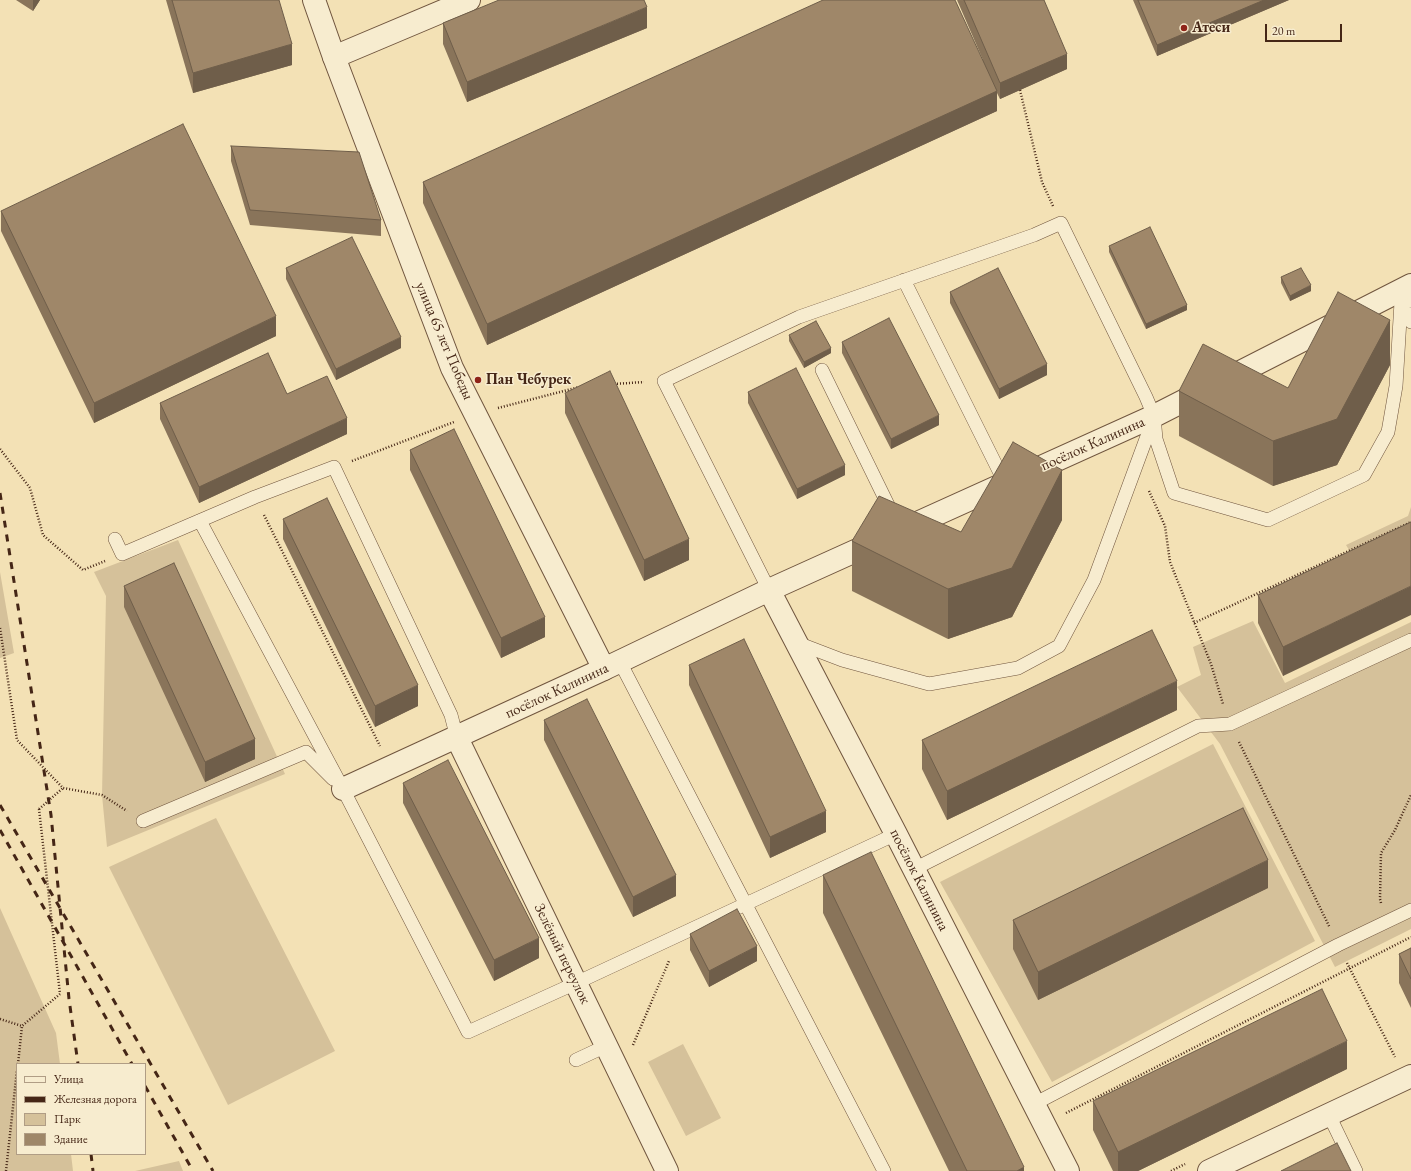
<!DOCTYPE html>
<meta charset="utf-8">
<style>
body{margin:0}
#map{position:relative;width:1411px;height:1171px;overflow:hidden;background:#f3e1b5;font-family:"EB Garamond",serif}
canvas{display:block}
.legend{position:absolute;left:16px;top:1063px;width:130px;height:92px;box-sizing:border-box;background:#f7eccf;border:1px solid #b09d85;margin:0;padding:5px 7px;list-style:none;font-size:12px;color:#452616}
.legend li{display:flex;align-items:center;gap:8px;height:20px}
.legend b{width:20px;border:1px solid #b09d85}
.scale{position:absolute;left:1265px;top:24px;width:77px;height:18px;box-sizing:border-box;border:2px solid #452616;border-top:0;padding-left:5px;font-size:12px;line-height:14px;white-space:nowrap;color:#452616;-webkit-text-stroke:3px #f7eccf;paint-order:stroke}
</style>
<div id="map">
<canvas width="1411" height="1171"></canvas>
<ul class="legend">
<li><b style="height:5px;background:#f7eccf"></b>Улица</li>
<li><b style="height:5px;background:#452616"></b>Железная дорога</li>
<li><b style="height:11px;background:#d5c19a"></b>Парк</li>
<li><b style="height:11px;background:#9f8769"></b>Здание</li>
</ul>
<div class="scale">20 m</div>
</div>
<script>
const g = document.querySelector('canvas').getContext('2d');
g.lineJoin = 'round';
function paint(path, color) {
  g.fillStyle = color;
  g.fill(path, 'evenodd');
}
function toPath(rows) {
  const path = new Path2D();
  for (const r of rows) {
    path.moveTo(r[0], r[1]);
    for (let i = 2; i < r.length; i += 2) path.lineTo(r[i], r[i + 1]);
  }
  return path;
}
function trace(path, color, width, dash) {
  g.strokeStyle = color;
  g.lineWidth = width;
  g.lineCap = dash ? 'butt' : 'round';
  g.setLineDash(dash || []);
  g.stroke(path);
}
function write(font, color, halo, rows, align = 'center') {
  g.font = font + ' "EB Garamond",serif';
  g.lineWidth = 3;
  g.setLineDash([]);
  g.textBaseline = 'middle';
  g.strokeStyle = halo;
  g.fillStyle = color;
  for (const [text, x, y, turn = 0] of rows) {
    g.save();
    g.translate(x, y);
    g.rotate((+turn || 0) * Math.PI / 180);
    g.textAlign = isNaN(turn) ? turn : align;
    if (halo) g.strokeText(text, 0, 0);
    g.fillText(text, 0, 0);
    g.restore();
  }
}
const green = toPath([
 [1411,507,1411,544,1359,566,1346,545,1408,516],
 [178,540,285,774,107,847,102,795,106,596,94,572],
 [0,572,14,653,0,658],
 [1253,621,1285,683,1411,622,1411,929,1335,967,1220,744,1177,687,1201,675,1193,647],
 [1213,744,1315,941,1052,1082,940,882],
 [216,818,335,1051,228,1105,109,867],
 [0,908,56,1033,60,1064,17,1064,17,1154,71,1154,73,1171,0,1171],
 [683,1044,721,1118,686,1136,648,1062],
 [179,1161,183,1171,135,1171]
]);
const path = toPath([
 [1020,90,1042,182,1053,206],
 [614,384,644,382],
 [498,408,579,387],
 [0,449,30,488,43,535,83,570,105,561],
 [352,461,454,422],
 [1149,491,1165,526,1170,562,1211,664,1223,704],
 [264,515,380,746],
 [1194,623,1411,522],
 [0,628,17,740,63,788,102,795,127,811],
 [1239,742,1330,928],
 [39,809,63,788],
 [1381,903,1380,899,1381,853,1395,830,1411,795],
 [1347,963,1395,1057],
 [0,1019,22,1026],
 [633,1045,669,961],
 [18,1064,22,1026,60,994],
 [1066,1113,1411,937],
 [6,1171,17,1070],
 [1171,1171,1185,1164]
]);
const service = toPath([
 [904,280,1005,483],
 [1401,303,1411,322],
 [822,370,892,513],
 [200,521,343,789,468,1032,576,983,896,834],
 [115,539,122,554,255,497,334,467,451,715,457,738],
 [769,590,664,381,799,317,1034,235,1061,223,1146,397,1154,416,1156,439,1174,493,1268,520,1364,475,1388,432,1396,386,1401,302,1411,301],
 [795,642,842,660,929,684,1018,668,1059,646,1094,580,1153,420],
 [620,662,884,1171],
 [143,821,306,752,333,779],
 [914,869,1198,726,1230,724,1411,640],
 [576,1060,606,1046],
 [1034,1104,1338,945,1411,910],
 [1329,1115,1356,1171]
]);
const minor = toPath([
 [334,57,469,0],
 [769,590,896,834,1068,1171],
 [457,738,667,1171],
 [343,789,604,669],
 [1209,1171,1411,1076]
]);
const tertiary = toPath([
 [314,0,334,57,452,368,604,669,769,590,1154,416,1411,285]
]);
const rail = toPath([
 [0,493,51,815,69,999,78,1064],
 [0,805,213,1171],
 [0,830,132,1064],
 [145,1086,193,1171],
 [91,1154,93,1171]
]);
const pathBridge = toPath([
 [39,809,60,994]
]);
const wall = toPath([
 [16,0,40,0,33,11],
 [166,0,279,0,292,65,193,93],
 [957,0,1044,0,1067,69,1000,99,997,93,997,111,487,345,423,203,423,182,983,60],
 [1133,0,1289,0,1157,56],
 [443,23,647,28,467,102,443,44],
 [231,146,381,220,381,236,250,225,231,161],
 [1,211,276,336,94,423,1,231],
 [1109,246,1187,310,1146,329,1109,252],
 [286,268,401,348,336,380,286,279],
 [1281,277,1311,291,1290,301,1281,283],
 [950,292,1047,375,999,399,950,303],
 [789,335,831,353,804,368,789,341],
 [842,342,939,425,891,449,842,353],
 [1390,365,1337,465,1273,486,1179,436,1179,391,1288,388],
 [748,392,845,475,797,499,748,403],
 [565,393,689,560,644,581,565,413],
 [287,394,347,434,199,503,160,419,160,403],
 [410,450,545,637,501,658,410,470],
 [283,519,418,706,375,727,283,539],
 [1062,520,1012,617,948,639,852,591,852,541,961,532],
 [1411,522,1283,676,1258,623,1258,595],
 [124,586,255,759,205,782,124,607],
 [689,665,826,832,770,858,689,685],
 [1177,710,947,820,922,769,922,740],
 [544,720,676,896,633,917,544,740],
 [403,783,539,958,494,981,403,803],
 [823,875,1024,1171,949,1171,823,913],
 [1268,888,1038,1000,1013,949,1013,920],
 [690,934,757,961,709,987,690,950],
 [1411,948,1411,1008,1399,983,1399,954],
 [1347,1069,1138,1171,1113,1171,1093,1130,1093,1101]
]);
const shadedWall = toPath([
 [33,0,40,0,33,11],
 [1264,0,1289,0,1157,56,1157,45],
 [647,7,647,28,467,102,467,82],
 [292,44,292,65,193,93,193,73],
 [1067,54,1067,69,1000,99,1000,83],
 [997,91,997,111,487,345,487,324],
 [1311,285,1311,291,1290,301,1290,296],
 [1187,305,1187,310,1146,329,1146,324],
 [276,316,276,336,94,423,94,403],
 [1390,320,1390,365,1337,465,1273,486,1273,441],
 [401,337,401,348,336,380,336,369],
 [831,348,831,353,804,368,804,362],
 [1047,364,1047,375,999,399,999,389],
 [939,415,939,425,891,449,891,439],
 [347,418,347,434,199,503,199,487],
 [845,465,845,475,797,499,797,489],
 [1062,470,1062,520,1012,617,948,639,948,589],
 [689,539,689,560,644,581,644,560],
 [1411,586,1411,615,1283,676,1283,647],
 [545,617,545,637,501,658,501,638],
 [1177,681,1177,710,947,820,947,791],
 [418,685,418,706,375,727,375,706],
 [255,739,255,759,205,782,205,762],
 [826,811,826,832,770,858,770,837],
 [1268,860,1268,888,1038,1000,1038,972],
 [676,875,676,896,633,917,633,897],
 [539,938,539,958,494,981,494,960],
 [757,946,757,961,709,987,709,971],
 [1347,1041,1347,1069,1138,1171,1118,1171,1118,1152],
 [1024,1167,1024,1171,1017,1171]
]);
const building = toPath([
 [172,0,279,0,292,44,193,73,172,0],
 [499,0,644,0,647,7,467,82,443,23,499,0],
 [823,0,955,0,997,91,487,324,423,182,823,0],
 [964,0,1044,0,1067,54,1000,83,964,0],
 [1138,0,1264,0,1157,45,1138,0],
 [183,124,276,316,94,403,1,211,183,124],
 [231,146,359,152,381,220,250,210,231,146],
 [1150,227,1187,305,1146,324,1109,246,1150,227],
 [352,237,401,337,336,369,286,268,352,237],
 [998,268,1047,364,999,389,950,292,998,268],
 [1301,268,1311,285,1290,296,1281,277,1301,268],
 [1338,292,1390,320,1337,419,1273,441,1179,391,1203,344,1288,388,1338,292],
 [889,318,939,415,891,439,842,342,889,318],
 [816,321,831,348,804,362,789,335,816,321],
 [268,353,287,394,327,376,347,418,199,487,160,403,268,353],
 [796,368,845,465,797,489,748,392,796,368],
 [610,371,689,539,644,560,565,393,610,371],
 [454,429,545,617,501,638,410,450,454,429],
 [1013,442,1062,470,1012,568,948,589,852,541,879,496,961,532,1013,442],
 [327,498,418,685,375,706,283,519,327,498],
 [1411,522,1411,586,1283,647,1258,595,1411,522],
 [174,563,255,739,205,762,124,586,174,563],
 [1152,630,1177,681,947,791,922,740,1152,630],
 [744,639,826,811,770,837,689,665,744,639],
 [587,699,676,875,633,897,544,720,587,699],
 [448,760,539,938,494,960,403,783,448,760],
 [1243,808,1268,860,1038,972,1013,920,1243,808],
 [871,852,1024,1167,1017,1171,967,1171,823,875,871,852],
 [737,909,757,946,709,971,690,934,737,909],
 [1411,948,1411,979,1399,954,1411,948],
 [1322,989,1347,1041,1118,1152,1093,1101,1322,989],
 [1337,1143,1351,1171,1281,1171,1337,1143]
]);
const markers = [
 [1184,28,4,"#8f2418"],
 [478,380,4,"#8f2418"]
];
const poiNames = [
 ["Атеси",1192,28],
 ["Пан Чебурек",486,380]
];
const streetNames = [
 ["улица 65 лет Победы",444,341,67],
 ["посёлок Калинина",1093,444,-24],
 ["посёлок Калинина",557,691,-25],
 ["посёлок Калинина",919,880,63],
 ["Зелёный переулок",562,954,64]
];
paint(green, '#d5c19a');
trace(service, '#70553e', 14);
trace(minor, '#70553e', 24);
trace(tertiary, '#70553e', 24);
trace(path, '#452616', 2.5, [1, 2]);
trace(service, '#f7eccf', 13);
trace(minor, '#f7eccf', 22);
trace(tertiary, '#f7eccf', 22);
trace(rail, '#452616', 3, [7, 7]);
trace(pathBridge, '#452616', 2.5, [1, 2]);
paint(wall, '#89745a');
paint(shadedWall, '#6f5e4a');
paint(building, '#9f8769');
trace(building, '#6f5e4a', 1);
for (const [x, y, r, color] of markers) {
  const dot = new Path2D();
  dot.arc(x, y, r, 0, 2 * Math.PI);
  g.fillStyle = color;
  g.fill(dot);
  trace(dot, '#f7eccf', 1.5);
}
write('bold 15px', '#452616', '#f7eccf', poiNames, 'left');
write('15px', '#452616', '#f7eccf', streetNames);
</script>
